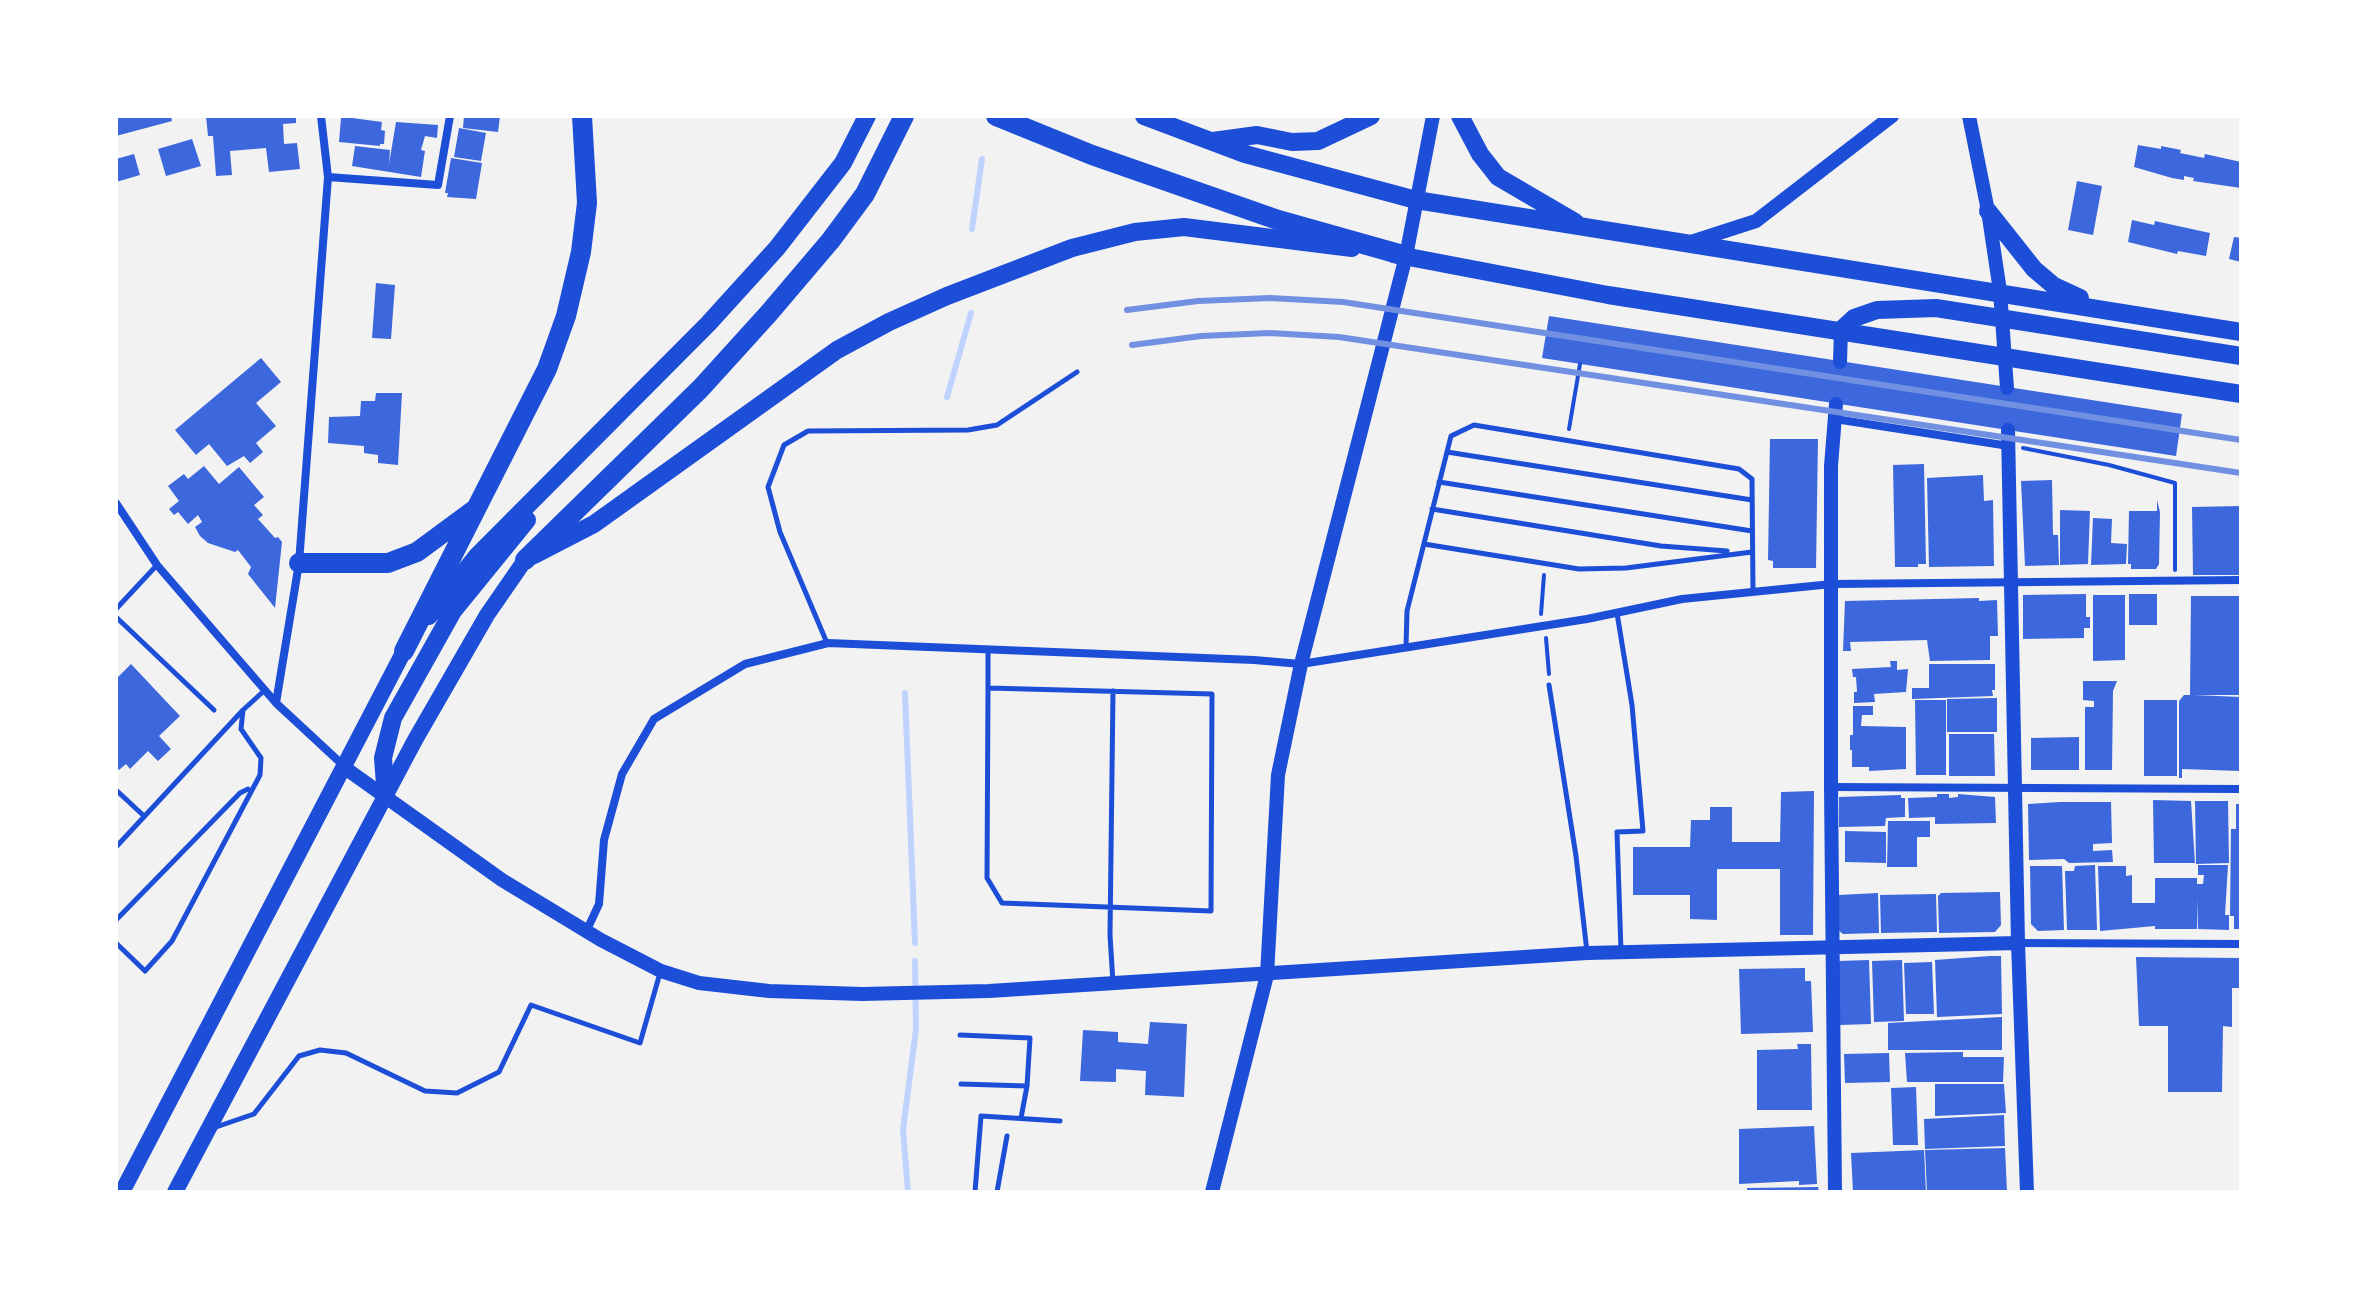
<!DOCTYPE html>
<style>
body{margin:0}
#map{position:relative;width:2357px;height:1308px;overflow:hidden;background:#f2f2f2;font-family:Bitter,serif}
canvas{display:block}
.frame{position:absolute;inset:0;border:118px solid #fff;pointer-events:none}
</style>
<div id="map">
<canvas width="2357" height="1308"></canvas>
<div class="frame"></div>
</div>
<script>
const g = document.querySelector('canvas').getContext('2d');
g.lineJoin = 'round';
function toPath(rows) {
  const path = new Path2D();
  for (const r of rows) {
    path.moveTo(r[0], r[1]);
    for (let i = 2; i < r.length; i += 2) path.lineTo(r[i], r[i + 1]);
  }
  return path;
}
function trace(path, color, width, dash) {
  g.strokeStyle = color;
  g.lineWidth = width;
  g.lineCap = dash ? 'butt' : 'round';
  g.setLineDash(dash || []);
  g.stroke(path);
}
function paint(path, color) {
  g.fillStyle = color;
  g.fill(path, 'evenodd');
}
const stream = toPath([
 [972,229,982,159],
 [947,397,971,313],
 [905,693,915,943],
 [908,1192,903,1130,916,1029,915,961]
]);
const building = toPath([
 [116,116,171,116,172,121,116,136],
 [206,116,296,116,296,123,283,124,284,144,297,143,300,169,269,172,266,148,230,151,232,175,216,176,213,136,208,136],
 [464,116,500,116,498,132,463,128],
 [345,117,382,122,381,130,385,131,384,144,380,144,380,146,339,142,341,118],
 [396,122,438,125,437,138,425,136,421,150,425,151,421,177,352,166,355,146,390,150,389,164],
 [459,128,486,133,481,161,454,157],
 [192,139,201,166,166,176,158,149],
 [2138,145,2161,149,2161,146,2181,150,2180,153,2204,158,2205,154,2241,162,2241,188,2193,181,2194,178,2184,176,2184,180,2172,178,2134,167],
 [134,154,140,175,116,182,116,159],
 [451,158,482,163,476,199,447,197,448,193,445,193],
 [2077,181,2102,186,2093,235,2068,230],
 [2132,220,2154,225,2155,221,2210,233,2206,256,2178,251,2177,254,2128,242],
 [2234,237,2241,238,2241,262,2229,259],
 [376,283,395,285,391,339,372,338],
 [1549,316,2182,414,2176,456,1542,358],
 [261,358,281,382,256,403,276,426,256,443,263,452,250,463,244,456,227,466,209,444,196,455,175,430],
 [376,393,402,393,398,465,378,463,378,455,364,453,364,446,328,443,329,417,360,416,361,401,375,401],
 [1770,439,1818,439,1816,568,1773,568,1773,561,1768,560],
 [1924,464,1926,564,1918,564,1918,567,1895,567,1893,465],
 [204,466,219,484,239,467,264,497,254,505,263,515,258,519,275,538,278,537,282,542,275,608,248,574,251,567,238,550,235,552,208,543,200,536,195,527,202,522,198,515,188,524,178,512,174,515,169,509,179,501,168,486,184,474,188,479],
 [1983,475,1984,501,1993,500,1994,566,1929,567,1927,478],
 [2052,480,2053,535,2058,535,2059,565,2025,566,2021,481],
 [2157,500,2160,512,2159,564,2156,569,2131,569,2131,564,2128,564,2129,511,2157,511],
 [2241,506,2241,575,2193,575,2192,507],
 [2060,510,2090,511,2088,564,2060,565],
 [2093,518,2112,519,2111,543,2127,544,2126,564,2091,565],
 [2086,594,2086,617,2090,617,2090,628,2084,628,2084,638,2023,639,2023,595],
 [2129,594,2157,594,2157,625,2129,625],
 [2093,595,2125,595,2125,660,2093,661],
 [2191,596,2241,596,2241,695,2194,695,2241,697,2241,771,2182,769,2182,778,2179,778,2179,701,2184,695,2190,695],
 [1979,598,1979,601,1997,600,1998,636,1990,636,1990,660,1930,661,1927,640,1850,642,1851,651,1843,651,1845,601],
 [1890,661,1897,661,1897,670,1908,669,1906,692,1874,694,1875,702,1854,703,1854,692,1857,692,1856,677,1853,677,1852,669,1891,667],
 [131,664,180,716,159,736,171,749,158,761,148,751,130,769,126,764,119,770,116,766,116,679],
 [1929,664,1995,664,1995,690,1992,690,1993,696,1912,699,1912,688,1929,688],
 [2083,681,2117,681,2113,691,2112,770,2085,770,2085,707,2094,707,2094,701,2083,700],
 [1997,698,1997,732,1947,732,1947,699],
 [1915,700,1946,700,1946,775,1916,775],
 [2144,700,2177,700,2177,776,2144,776],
 [1853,706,1873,706,1873,715,1862,715,1861,726,1906,727,1906,769,1869,771,1869,767,1852,767,1852,750,1850,750,1850,735,1853,735],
 [1949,734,1994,734,1995,776,1949,776],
 [2079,737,2079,770,2031,770,2031,738],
 [1814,791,1813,935,1780,935,1780,869,1717,869,1717,920,1690,919,1690,895,1633,895,1633,847,1690,847,1691,820,1710,820,1710,807,1732,807,1732,842,1780,842,1781,792],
 [1937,794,1949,794,1949,798,1958,797,1958,794,1995,797,1996,823,1935,824,1935,817,1909,818,1908,798,1937,797],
 [1901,795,1901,798,1905,798,1905,817,1886,818,1885,826,1839,827,1839,797],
 [2153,800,2191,801,2195,863,2154,863],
 [2195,801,2228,801,2229,863,2196,864],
 [2060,802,2111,802,2112,843,2093,844,2093,851,2112,850,2113,862,2069,863,2064,859,2029,860,2028,804],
 [2236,804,2241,804,2241,929,2234,929,2234,916,2230,916,2231,829,2236,829],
 [1888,821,1930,821,1930,837,1917,837,1917,867,1887,867],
 [1845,831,1886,832,1886,863,1845,862],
 [2095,865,2097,930,2067,930,2065,871,2074,871,2075,866],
 [2198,865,2228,865,2225,915,2229,915,2229,930,2198,929,2197,899,2197,929,2155,929,2155,926,2100,931,2098,866,2126,866,2126,876,2132,875,2132,903,2155,903,2155,878,2197,878,2197,884,2203,884,2204,875,2198,875],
 [2030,866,2062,866,2064,930,2038,931,2031,924],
 [2000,892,2001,925,1995,932,1939,933,1938,896,1941,893],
 [1878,893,1879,933,1843,934,1838,930,1838,895],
 [1936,894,1937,932,1881,933,1880,895],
 [1990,956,2001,956,2002,1014,1937,1017,1935,960],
 [2136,957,2241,958,2241,988,2232,988,2232,1027,2223,1026,2222,1092,2168,1092,2168,1026,2139,1026],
 [1869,960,1871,1024,1840,1025,1838,961],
 [1902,960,1904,1021,1874,1022,1872,961],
 [1932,962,1934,1014,1906,1014,1904,963],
 [1805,968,1805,981,1811,981,1813,1032,1741,1034,1739,969],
 [2002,1017,2002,1050,1888,1050,1888,1023],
 [1150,1022,1187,1024,1184,1097,1145,1095,1146,1071,1116,1069,1116,1082,1080,1081,1083,1030,1118,1032,1118,1042,1148,1044],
 [1797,1044,1811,1044,1812,1110,1757,1110,1757,1050,1798,1049],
 [1963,1052,1963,1057,2004,1057,2003,1082,1907,1082,1905,1053],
 [1889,1053,1890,1082,1845,1083,1844,1054],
 [1935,1084,2004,1084,2006,1113,1935,1116],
 [1916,1087,1918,1145,1893,1145,1891,1088],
 [2004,1115,2005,1146,1925,1149,1924,1119],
 [1814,1126,1817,1184,1799,1185,1799,1181,1739,1184,1739,1129],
 [2005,1148,2007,1192,1927,1192,1925,1150],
 [1924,1150,1926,1192,1853,1192,1851,1153],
 [1818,1187,1819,1192,1747,1192,1747,1188]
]);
const path = toPath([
 [1569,429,1580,364],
 [2023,448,2109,465,2175,483,2175,570],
 [1541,614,1544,575],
 [1546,638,1549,674]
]);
const service = toPath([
 [1447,452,1752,500],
 [1439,482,1752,531],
 [1432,509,1661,546,1727,551],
 [1424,544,1579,569,1626,568,1752,552],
 [116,609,157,565],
 [1617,613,1632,705,1643,831,1617,832,1621,951],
 [116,617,214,710],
 [827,643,780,532,768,487,784,445,808,431,968,430,997,425,1077,372],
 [1406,647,1407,611,1451,436,1474,425,1739,469,1752,479,1753,592],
 [988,650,988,688],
 [1549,685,1576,856,1587,952],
 [988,688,1212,694,1211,911,1002,903,987,878,988,688],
 [116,790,144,816],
 [116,847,243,710,265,690],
 [116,920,240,793,248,789],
 [116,943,145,971,172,941,260,775,261,758,241,729,243,710],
 [1113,983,1110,935,1113,691],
 [960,1035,1030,1038,1027,1086,961,1084],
 [1021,1118,1027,1086],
 [216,1127,254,1114,299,1056,320,1050,346,1053,425,1091,457,1093,499,1072,531,1005,640,1043,660,973],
 [975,1192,981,1116,1060,1121],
 [997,1192,1007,1136]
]);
const minor = toPath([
 [328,177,438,185,450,116],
 [1835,419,2009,446],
 [116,503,157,565,276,703,345,767],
 [276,703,299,563,328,177,321,116],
 [1831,787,2241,789],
 [586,932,599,904,604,840,622,774,654,719,745,664,828,643,1254,660,1301,664,1587,619,1682,599,1832,584,2241,580],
 [2018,943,2241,944]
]);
const tertiary = toPath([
 [1969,116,1988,211,2000,291,2007,388],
 [1688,243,1756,221,1892,116],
 [1840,362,1841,330],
 [2008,430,2018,943,2027,1192],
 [345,768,502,880,601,940,661,971,699,983,769,991,862,994,989,991,1587,953,2018,943],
 [1212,1192,1267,975,1278,775,1301,664,1406,256,1433,116],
 [1835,1192,1831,787,1831,466,1836,404]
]);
const secondary = toPath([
 [122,1192,404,651],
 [175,1192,415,740,487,615,525,560]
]);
const trunk = toPath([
 [1144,116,1245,154,1416,200,2241,332],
 [1460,116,1480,154,1498,177,1575,222],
 [1213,141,1257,135,1292,142,1318,141,1371,116],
 [1988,211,2034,269,2054,286,2080,298],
 [1393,254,1608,295,2241,394],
 [1841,330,1854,318,1877,310,1936,308,2241,356],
 [534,555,594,524,837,350,889,322,947,296,1072,248,1135,232,1184,227,1352,248],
 [429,616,477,556,708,324,777,248,843,163,867,116],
 [386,797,383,758,393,718,453,611,527,520]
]);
const motorway = toPath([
 [996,116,1092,155,1278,220,1406,256],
 [525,560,701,388,769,313,831,240,865,194,904,116],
 [299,563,388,563,417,552,474,510],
 [404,651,547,369,566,316,581,252,587,203,582,116]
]);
const rail = toPath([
 [1127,310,1198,301,1270,298,1343,302,2241,440],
 [1132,345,1201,336,1270,333,1339,337,2241,473]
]);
trace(stream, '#bfd3fe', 6);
paint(building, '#3d67dc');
trace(path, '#1d4ed8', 4);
trace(service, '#1d4ed8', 5);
trace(minor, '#1d4ed8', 8);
trace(tertiary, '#1d4ed8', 14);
trace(secondary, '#1d4ed8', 16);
trace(trunk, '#1d4ed8', 18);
trace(motorway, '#1d4ed8', 20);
trace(rail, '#7290e2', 6);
</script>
